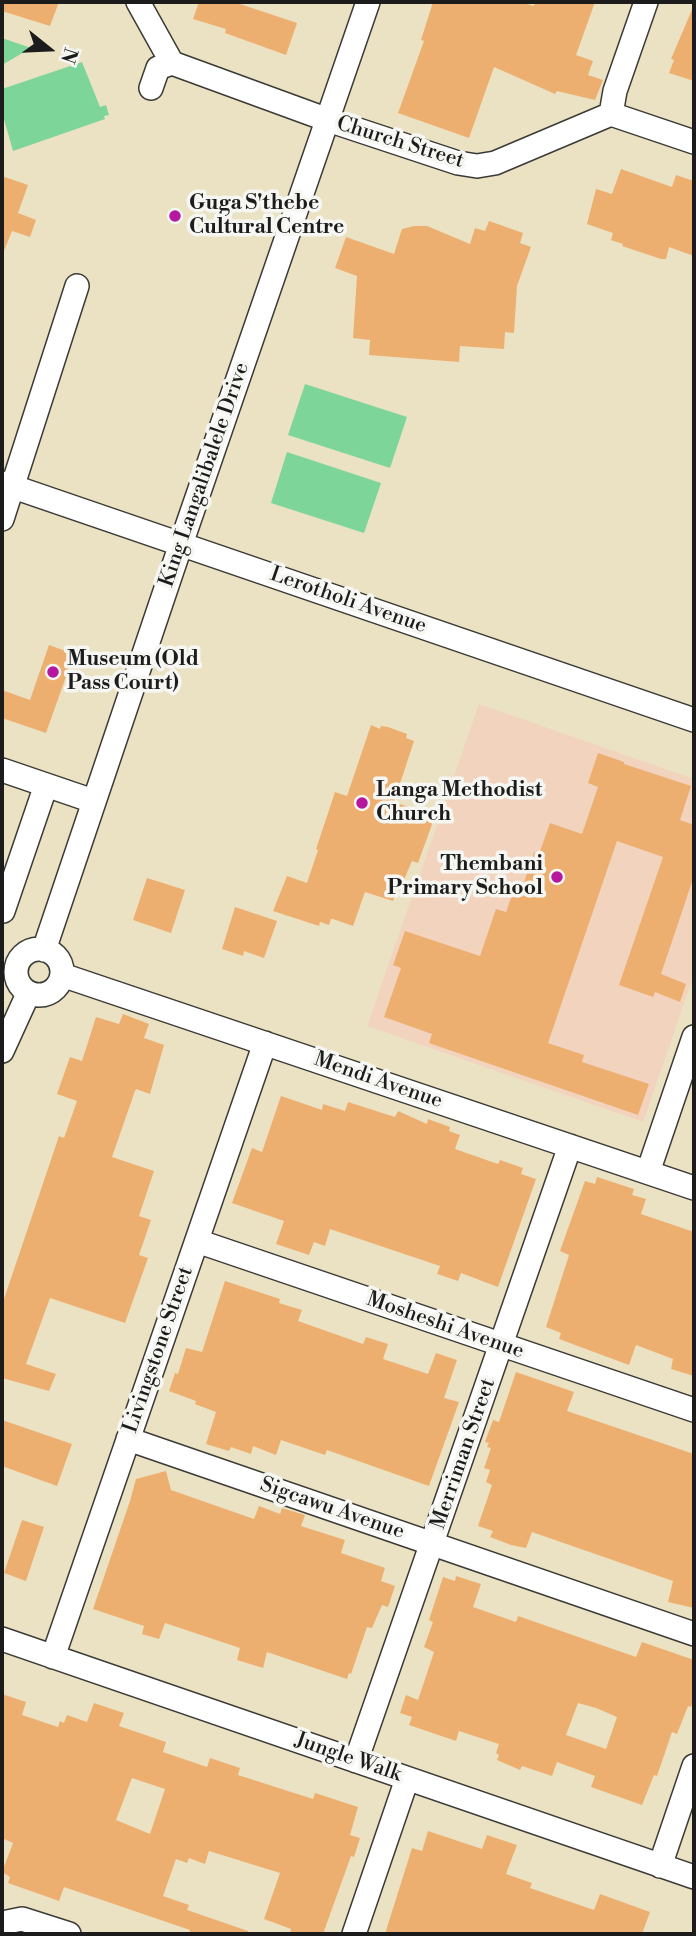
<!DOCTYPE html>
<style>
body{margin:0}
#map{position:relative;width:696px;height:1936px;overflow:hidden;background:#ebe2c3;font-family:"Libre Bodoni",serif}
canvas{display:block}
.frame{position:absolute;inset:0;border:4px solid #1c1c1c;pointer-events:none}
.north{position:absolute;left:14px;top:14px;width:70px;height:70px;-webkit-text-stroke:5px #f6f6f2;paint-order:stroke;rotate:108deg;font-size:19px;font-weight:700;line-height:28px;text-align:center;color:#1c1c1c}
.north::after{content:'';display:block;margin:auto;width:24px;height:32px;background:#1c1c1c;clip-path:polygon(50% 0,100% 100%,50% 72%,0 100%)}
</style>
<div id="map">
<canvas width="696" height="1936"></canvas>
<div class="frame"></div>
<div class="north">N</div>
</div>
<script>
const g = document.querySelector('canvas').getContext('2d');
g.lineJoin = 'round';
function paint(path, color) {
  g.fillStyle = color;
  g.fill(path, 'evenodd');
}
function toPath(rows) {
  const path = new Path2D();
  for (const r of rows) {
    if (r.length === 3) {
      path.moveTo(r[0] + r[2], r[1]);
      path.arc(r[0], r[1], r[2], 0, 2 * Math.PI);
      continue;
    }
    path.moveTo(r[0], r[1]);
    for (let i = 2; i < r.length; i += 2) path.lineTo(r[i], r[i + 1]);
  }
  return path;
}
function trace(path, color, width, dash) {
  g.strokeStyle = color;
  g.lineWidth = width;
  g.lineCap = dash ? 'butt' : 'round';
  g.setLineDash(dash || []);
  g.stroke(path);
}
function write(font, color, halo, rows, align = 'center') {
  g.font = font + ' "Libre Bodoni",serif';
  g.lineWidth = 7;
  g.setLineDash([]);
  g.textBaseline = 'middle';
  g.strokeStyle = halo;
  g.fillStyle = color;
  for (const [text, x, y, turn = 0] of rows) {
    g.save();
    g.translate(x, y);
    g.rotate((+turn || 0) * Math.PI / 180);
    g.textAlign = isNaN(turn) ? turn : align;
    if (halo) g.strokeText(text, 0, 0);
    g.fillText(text, 0, 0);
    g.restore();
  }
}
const built = toPath([
 [479,704,694,779,694,975,643,1122,367,1026]
]);
const green = toPath([
 [2,38,31,48,2,65],
 [82,62,100,107,106,105,109,115,104,116,105,119,13,151,2,112,2,89],
 [305,384,407,417,390,468,288,435],
 [287,452,381,483,364,533,271,503]
]);
const building = toPath([
 [2,2,59,2,50,26,2,11],
 [199,2,234,2,297,23,286,55,225,33,226,29,193,19],
 [433,2,520,2,534,6,535,2,595,2,576,55,593,61,588,75,603,80,595,100,557,91,555,94,494,67,469,138,398,113,424,41,421,40],
 [694,5,694,81,669,73,674,60,671,59],
 [621,169,672,187,676,175,694,181,694,256,669,247,666,259,661,259,622,246,623,244,611,240,613,233,587,224,596,189,612,194],
 [2,176,28,185,18,213,36,220,30,237,12,231,4,251,2,251],
 [489,221,523,233,520,243,531,247,517,286,514,333,505,332,504,349,460,346,459,362,369,355,370,340,353,338,357,276,335,268,346,237,394,254,402,229,414,226,427,226,470,244,475,228,485,231],
 [49,645,74,654,46,733,2,718,2,690,30,700],
 [371,725,380,729,381,726,388,727,407,734,406,738,414,741,394,802,435,816,418,863,412,861,400,889,398,888,393,901,365,892,353,926,333,919,331,919,329,925,320,922,319,926,273,911,287,876,307,883,318,850,316,849,335,792,347,796],
 [598,753,624,762,624,764,691,786,680,820,694,825,694,876,661,974,686,984,680,1002,655,992,653,997,619,985,663,857,617,841,548,1043,584,1055,582,1062,649,1084,638,1115,429,1043,432,1034,384,1017,401,968,393,965,405,931,480,956,496,909,506,912,515,887,522,889,534,852,539,854,550,823,582,834,598,787,588,783],
 [147,878,185,890,171,933,133,920],
 [235,907,277,921,264,958,244,951,243,956,222,949],
 [123,1014,149,1024,144,1038,164,1045,150,1094,136,1089,135,1091,112,1157,154,1171,139,1216,151,1220,139,1255,148,1258,125,1323,50,1298,26,1364,56,1374,49,1391,2,1378,2,1305,59,1136,64,1138,77,1101,57,1094,70,1057,82,1061,96,1017,119,1024],
 [281,1096,322,1110,323,1104,345,1111,348,1102,395,1117,398,1111,427,1124,428,1119,450,1127,449,1131,460,1135,455,1149,498,1164,500,1160,523,1168,521,1174,536,1179,498,1287,461,1273,458,1281,437,1274,440,1266,330,1229,325,1246,314,1242,309,1255,276,1244,284,1221,232,1203,252,1148,262,1152],
 [597,1177,634,1189,632,1195,646,1199,641,1214,694,1232,694,1376,671,1369,673,1359,636,1345,629,1365,559,1339,561,1333,546,1327,569,1255,560,1251,585,1181,595,1184],
 [225,1281,280,1299,279,1303,302,1310,298,1321,363,1344,366,1337,388,1344,383,1359,428,1374,436,1353,457,1360,444,1398,459,1402,429,1486,327,1450,325,1455,281,1440,276,1455,253,1446,251,1454,231,1447,229,1451,206,1444,216,1412,195,1404,196,1401,169,1391,175,1373,178,1374,186,1348,202,1352],
 [516,1372,574,1392,567,1411,694,1454,694,1608,668,1602,673,1581,532,1532,526,1548,511,1545,490,1537,493,1531,478,1526,492,1485,486,1482,490,1470,484,1468,491,1448,487,1447,489,1443,485,1442,493,1420,499,1422],
 [2,1420,72,1444,57,1486,2,1466],
 [166,1471,171,1490,254,1519,259,1506,280,1514,282,1508,305,1515,301,1526,345,1540,341,1553,385,1568,381,1581,395,1586,388,1607,382,1605,372,1628,367,1627,351,1674,349,1673,347,1679,267,1652,263,1668,237,1660,240,1648,165,1623,159,1639,142,1634,144,1626,93,1609,130,1501,136,1479],
 [22,1520,44,1527,26,1581,4,1573],
 [456,1576,481,1584,473,1607,516,1622,518,1616,636,1657,642,1642,694,1660,694,1697,691,1707,688,1706,677,1734,672,1732,657,1776,654,1775,642,1805,591,1787,595,1776,557,1762,552,1776,522,1766,520,1770,497,1760,499,1755,496,1753,499,1744,459,1731,456,1741,409,1725,412,1717,400,1713,406,1695,418,1700,434,1652,424,1647,433,1622,429,1620,443,1577,455,1581],
 [578,1703,596,1708,617,1717,606,1749,566,1735],
 [2,1694,26,1702,22,1715,58,1727,60,1721,64,1723,67,1715,87,1722,94,1703,124,1713,119,1726,166,1742,163,1752,207,1767,210,1758,240,1768,238,1775,313,1799,315,1793,358,1807,350,1835,360,1838,354,1857,351,1856,323,1934,290,1934,291,1929,264,1919,280,1873,209,1851,205,1864,189,1858,187,1863,176,1859,163,1896,189,1905,187,1910,248,1931,248,1934,189,1934,190,1930,64,1887,59,1901,8,1883,10,1877,2,1872,13,1843,2,1838],
 [132,1778,165,1789,150,1834,116,1820],
 [428,1831,482,1849,487,1835,517,1845,506,1874,532,1883,530,1888,594,1910,600,1894,650,1912,642,1934,385,1934,412,1848,422,1851]
]);
const minor = toPath([
 [138,2,172,63,328,120,458,163,477,166,495,163,611,114,694,142],
 [151,88,158,68,172,63],
 [611,114,615,91,646,2],
 [2,483,694,720],
 [2,519,77,286],
 [2,770,93,801],
 [3,911,46,785],
 [39,972,23],
 [44,950,181,544,368,2],
 [62,975,694,1188],
 [2,1051,28,994],
 [648,1172,694,1037],
 [197,1241,694,1410],
 [128,1439,694,1634],
 [2,1639,694,1877],
 [53,1657,265,1043],
 [356,1761,570,1146],
 [660,1866,694,1766],
 [2,1923,22,1919,69,1934],
 [354,1934,407,1779]
]);
const markers = [
 [175,216,7,"#b5179e"],
 [53,672,7,"#b5179e"],
 [362,803,7,"#b5179e"],
 [557,877,7,"#b5179e"]
];
const streetNames = [
 ["Church Street",400,143,17],
 ["King Langalibalele Drive",205,475,-71],
 ["Lerotholi Avenue",348,601,19],
 ["Mendi Avenue",378,1081,19],
 ["Mosheshi Avenue",445,1326,19],
 ["Livingstone Street",159,1350,-71],
 ["Merriman Street",464,1454,-71],
 ["Sigcawu Avenue",332,1509,19],
 ["Jungle Walk",348,1758,19]
];
const poiNames = [
 ["Guga S'thebe",189,204],
 ["Cultural Centre",189,228],
 ["Museum (Old",67,660],
 ["Pass Court)",67,684],
 ["Langa Methodist",376,791],
 ["Church",376,815],
 ["Thembani",543,865,"right"],
 ["Primary School",543,889,"right"]
];
paint(built, '#f2d4be');
paint(green, '#7ed59a');
paint(building, '#edaf70');
trace(minor, '#3b3a35', 26);
trace(minor, '#fff', 23);
for (const [x, y, r, color] of markers) {
  const dot = new Path2D();
  dot.arc(x, y, r, 0, 2 * Math.PI);
  g.fillStyle = color;
  g.fill(dot);
  trace(dot, '#f6f6f2', 2.5);
}
write('21px', '#1c1c1c', '#f6f6f2', streetNames);
write('bold 21px', '#1c1c1c', '#f6f6f2', poiNames, 'left');
</script>
